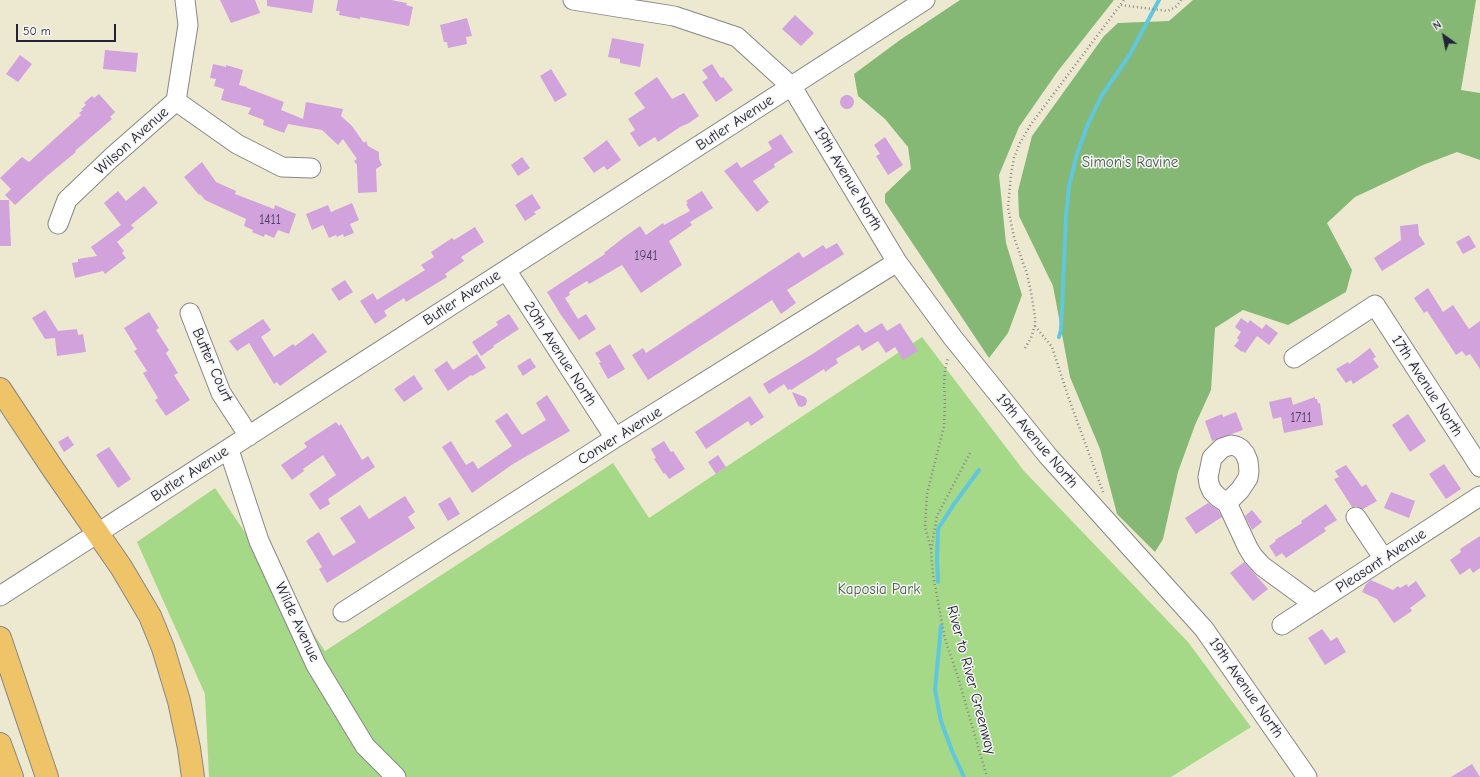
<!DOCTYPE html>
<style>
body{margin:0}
#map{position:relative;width:1480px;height:777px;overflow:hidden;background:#ede9d1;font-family:"Comic Neue",sans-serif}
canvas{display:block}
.north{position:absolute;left:1424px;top:16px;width:40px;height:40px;-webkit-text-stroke:3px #f6f6f2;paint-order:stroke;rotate:327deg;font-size:11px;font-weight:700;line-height:16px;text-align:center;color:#22223b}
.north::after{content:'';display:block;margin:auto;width:14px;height:18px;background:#22223b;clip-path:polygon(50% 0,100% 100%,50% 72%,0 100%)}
.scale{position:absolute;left:16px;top:24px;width:100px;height:18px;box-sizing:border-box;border:2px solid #22223b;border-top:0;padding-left:5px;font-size:12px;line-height:14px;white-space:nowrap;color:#22223b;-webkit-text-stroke:3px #f6f6f2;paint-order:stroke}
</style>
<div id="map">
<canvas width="1480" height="777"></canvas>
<div class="north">N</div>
<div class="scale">50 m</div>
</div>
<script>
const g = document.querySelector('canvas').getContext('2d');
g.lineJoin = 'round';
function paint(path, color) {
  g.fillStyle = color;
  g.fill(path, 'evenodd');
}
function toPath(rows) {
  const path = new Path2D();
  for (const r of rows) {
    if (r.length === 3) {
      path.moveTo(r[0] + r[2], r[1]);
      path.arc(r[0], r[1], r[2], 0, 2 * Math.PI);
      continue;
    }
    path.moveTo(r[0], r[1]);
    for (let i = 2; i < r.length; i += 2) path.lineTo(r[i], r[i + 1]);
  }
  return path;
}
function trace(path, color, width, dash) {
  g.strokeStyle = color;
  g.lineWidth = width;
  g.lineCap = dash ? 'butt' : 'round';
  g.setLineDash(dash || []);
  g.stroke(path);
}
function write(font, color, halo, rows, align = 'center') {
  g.font = font + ' "Comic Neue",sans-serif';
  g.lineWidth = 3;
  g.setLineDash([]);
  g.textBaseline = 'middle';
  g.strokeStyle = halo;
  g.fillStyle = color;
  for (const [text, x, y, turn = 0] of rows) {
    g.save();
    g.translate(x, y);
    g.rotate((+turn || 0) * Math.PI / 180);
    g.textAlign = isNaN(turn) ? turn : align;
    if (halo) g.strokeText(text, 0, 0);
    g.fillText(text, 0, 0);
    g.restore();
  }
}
const green = toPath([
 [922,337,1024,471,1188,642,1251,727,1171,777,209,777,205,694,137,542,215,488,325,651,613,463,649,518]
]);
const forest = toPath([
 [960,0,1114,0,1058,71,1019,127,999,175,1006,243,1022,295,1008,333,989,358,885,202,885,194,911,169,908,147,885,119,858,96,854,74,900,40],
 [1193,0,1476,0,1461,90,1480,93,1480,160,1457,152,1423,165,1355,197,1327,223,1352,270,1346,292,1288,325,1243,310,1215,328,1211,390,1195,425,1178,472,1163,539,1155,552,1117,514,1100,449,1070,377,1053,286,1019,216,1018,191,1032,136,1104,36,1118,23,1169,21]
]);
const stream = toPath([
 [1059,337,1061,330,1066,217,1069,186,1077,154,1088,124,1102,95,1129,56,1159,0],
 [938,582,937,560,938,529,954,504,979,470],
 [941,626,935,690,941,721,952,751,964,777]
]);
const building = toPath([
 [220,0,255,0,260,13,231,23],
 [267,0,314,0,312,13,267,6],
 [338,0,391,0,407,3,406,5,413,7,409,26,360,17,360,19,339,15,340,11,336,11],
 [795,15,814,33,801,46,782,29],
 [467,18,472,36,466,37,467,44,448,48,447,42,444,42,440,25],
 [612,38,644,44,640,67,620,63,620,59,608,57],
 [105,50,138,53,136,72,103,69],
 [20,55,32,64,18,82,6,74],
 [213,64,226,67,226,65,243,70,239,85,247,87,247,88,284,102,281,110,303,119,306,102,343,109,341,116,352,126,364,143,366,141,368,146,379,152,379,159,382,165,376,169,377,192,358,193,357,165,354,161,357,159,343,139,338,145,322,130,288,124,284,133,263,125,264,120,248,114,251,108,221,100,224,89,214,86,216,79,210,78],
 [712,64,721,78,723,77,733,90,716,102,702,82,708,78,702,70],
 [551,69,567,95,555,102,540,76],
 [657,77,672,99,684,93,699,116,689,123,680,127,658,142,655,137,639,147,630,133,635,130,628,119,645,108,634,93],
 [99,94,115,112,110,117,112,119,75,151,76,152,47,176,15,205,5,195,11,189,0,178,22,157,29,162,81,115,79,113,83,110,81,109,86,105,84,103,92,96,94,98],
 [847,102,7],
 [781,134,793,152,774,164,775,167,753,181,769,202,757,212,724,171,737,162,741,168,772,149,768,142],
 [885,137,903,165,888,175,876,156,880,154,874,145],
 [607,140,621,160,607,170,604,166,594,173,583,158],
 [522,157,530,168,518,176,511,165],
 [202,162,216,182,236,191,235,194,274,209,275,205,296,214,289,234,278,230,274,238,265,234,264,237,252,232,253,230,244,226,246,219,205,200,200,194,199,195,184,177],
 [144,186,158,203,131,225,134,228,117,242,124,251,122,253,126,258,105,274,103,271,75,278,72,263,78,262,78,259,97,256,91,247,121,225,104,203,118,191,126,201],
 [702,191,713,208,690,222,692,225,669,241,682,265,641,293,622,265,589,284,587,281,569,292,570,295,565,298,578,319,586,314,596,329,579,340,561,315,547,292,605,254,604,253,623,238,640,226,646,235,663,223,664,225,690,211,686,204,688,203,686,201],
 [532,194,541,208,534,212,536,214,525,221,515,205],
 [0,200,9,200,11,246,0,246],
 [352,203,359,220,350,224,354,233,344,237,343,234,337,237,336,235,329,238,323,225,312,230,306,214,328,205,331,212],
 [1418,224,1419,235,1425,244,1382,271,1374,258,1401,240,1400,226],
 [475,227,484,242,461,257,464,261,445,274,447,277,406,302,404,298,384,311,387,316,375,324,360,301,373,293,377,300,425,270,421,265,434,257,431,252,452,238,454,240],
 [1469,235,1476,247,1463,254,1456,242],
 [837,243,844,254,787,290,796,303,781,314,772,300,648,380,632,355,643,348,646,353,799,252,803,258,823,245,826,249],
 [345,280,353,292,339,301,331,289],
 [1428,288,1443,312,1453,305,1469,329,1480,321,1480,369,1470,354,1466,356,1462,351,1456,355,1427,311,1424,313,1414,298],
 [45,310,58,331,77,329,78,335,83,334,86,352,57,356,55,338,45,339,32,318],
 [149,312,159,328,156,330,169,350,166,353,178,373,174,375,190,400,166,416,155,400,158,398,143,373,147,371,134,351,137,349,124,328],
 [509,314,519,329,493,346,494,347,481,356,472,342,498,325,496,322],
 [1241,318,1248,323,1250,320,1262,329,1266,324,1278,333,1269,345,1257,336,1245,353,1243,351,1242,352,1234,346,1239,340,1237,338,1241,332,1235,327],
 [263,319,271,330,261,337,274,357,293,344,295,346,313,333,327,352,280,386,277,382,274,384,249,343,237,351,229,341],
 [882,323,887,331,900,323,918,351,903,360,895,347,886,353,878,341,862,351,859,345,836,359,838,363,825,372,824,369,791,390,790,389,788,390,784,384,769,394,763,384,814,353,858,324,865,333],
 [610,344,625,369,608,379,599,363,601,362,595,353],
 [1370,348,1376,357,1373,359,1379,367,1353,384,1351,380,1346,383,1336,369,1348,362,1349,364],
 [477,354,486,368,472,376,471,375,448,391,434,370,447,361,453,370],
 [530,358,536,367,523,376,517,366],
 [414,375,423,389,404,402,394,389],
 [792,392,805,397,807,400,806,405,802,407,798,406],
 [547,395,570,431,513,464,472,493,442,447,451,441,466,465,473,461,478,469,512,446,495,421,507,413,522,435,546,420,536,403],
 [750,396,764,417,751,426,748,421,706,449,695,432],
 [1291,397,1293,405,1315,397,1315,399,1317,399,1318,403,1320,403,1323,425,1284,433,1281,417,1273,419,1269,402],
 [1236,412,1243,430,1212,441,1205,421,1222,414,1223,417],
 [1408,414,1426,441,1410,452,1392,425],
 [336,422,339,426,341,424,362,460,368,456,375,467,328,499,330,504,320,510,309,494,336,475,323,455,303,469,304,471,292,480,281,465,307,447,304,443],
 [68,436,74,445,64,452,58,442],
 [664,441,671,452,673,451,685,469,669,479,665,473,664,474,654,459,656,458,651,449],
 [109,447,131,479,118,488,96,455],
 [718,455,726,467,716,474,708,462],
 [1444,464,1461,489,1446,499,1429,474],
 [1346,465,1362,487,1366,484,1377,501,1363,509,1356,506,1352,507,1334,479,1339,477,1335,471],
 [1391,492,1415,501,1409,518,1384,508],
 [405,496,415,512,408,517,415,528,327,583,319,569,322,567,306,541,319,532,333,556,356,542,340,518,360,505,369,519],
 [450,497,460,514,448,521,438,504],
 [1208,503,1218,510,1222,517,1196,534,1185,518],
 [1326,504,1337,520,1324,528,1326,531,1286,558,1282,553,1276,557,1269,546,1276,541,1275,540,1302,523,1301,521],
 [1252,510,1262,522,1252,530,1245,516],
 [1480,536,1480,568,1473,573,1470,568,1460,575,1450,560,1461,552,1460,549],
 [1244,562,1268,589,1253,601,1230,573],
 [1371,580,1393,590,1398,586,1400,588,1407,584,1408,587,1416,581,1426,596,1410,608,1412,611,1394,623,1377,599,1362,592,1366,584],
 [1322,629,1331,641,1337,637,1346,652,1325,665,1308,638],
 [1472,764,1480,777,1451,777]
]);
const path = toPath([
 [1121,5,1168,11,1177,6,1181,0],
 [1035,326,1052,347,1069,399,1103,492],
 [1025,348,1031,338,1035,325,1035,317,1031,292,1027,274,1014,237,1008,208,1011,174,1014,158,1020,143,1031,124,1124,0],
 [970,453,937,516,931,550,933,575,945,639,957,674,987,777],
 [931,549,925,527,927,494,944,426,945,401,944,386,945,370,948,358]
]);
const minor = toPath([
 [573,0,674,16,737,37,792,87,897,262,953,338,1048,456,1204,629,1307,777],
 [176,101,237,144,282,167,311,168],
 [58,224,67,200,111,158,176,101,188,25,185,0],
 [506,270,615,438],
 [190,313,221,393,249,436],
 [1294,358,1375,305,1480,467],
 [229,450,259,541,316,665,365,746,396,777],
 [1227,503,1218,497,1212,491,1209,484,1208,477,1212,458,1222,448,1231,445,1236,446,1241,449,1245,454,1248,461,1249,471,1248,478,1240,490,1227,503,1248,548,1253,556,1262,566,1314,604],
 [1356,517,1384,559],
 [0,596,925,0],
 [343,612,615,438,897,262],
 [1282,625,1480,496]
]);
const highway = toPath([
 [0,389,53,469,121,567,150,616,163,648,179,701,189,748,193,777],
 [0,638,47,777],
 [0,744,12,777]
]);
const numberNames = [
 ["1411",270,220],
 ["1941",646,256],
 ["1711",1301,418]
];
const streetNames = [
 ["Butler Avenue",735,123,-33],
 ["Wilson Avenue",132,141,-42],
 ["19th Avenue North",848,179,59],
 ["Butler Avenue",462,298,-33],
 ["20th Avenue North",560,354,57],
 ["Butter Court",212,365,66],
 ["17th Avenue North",1427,386,57],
 ["Conver Avenue",620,436,-32],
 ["19th Avenue North",1037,441,50],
 ["Butler Avenue",190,474,-33],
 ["Pleasant Avenue",1381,561,-33],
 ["Wilde Avenue",297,622,65],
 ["River to River Greenway",971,680,75],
 ["19th Avenue North",1246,688,55]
];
const parkNames = [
 ["Simon's Ravine",1130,163],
 ["Kaposia Park",879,590]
];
paint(green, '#a5d887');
paint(forest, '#84b874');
trace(stream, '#60c7dd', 4);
paint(building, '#d2a2dd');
trace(minor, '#888686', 21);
trace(highway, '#888686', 24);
trace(path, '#888686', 2.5, [1, 3]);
trace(minor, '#fff', 19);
trace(highway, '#efc469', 22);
write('13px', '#4e4264', null, numberNames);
write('15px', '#22223b', '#f6f6f2', streetNames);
write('15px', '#495952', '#f6f6f2', parkNames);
</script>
